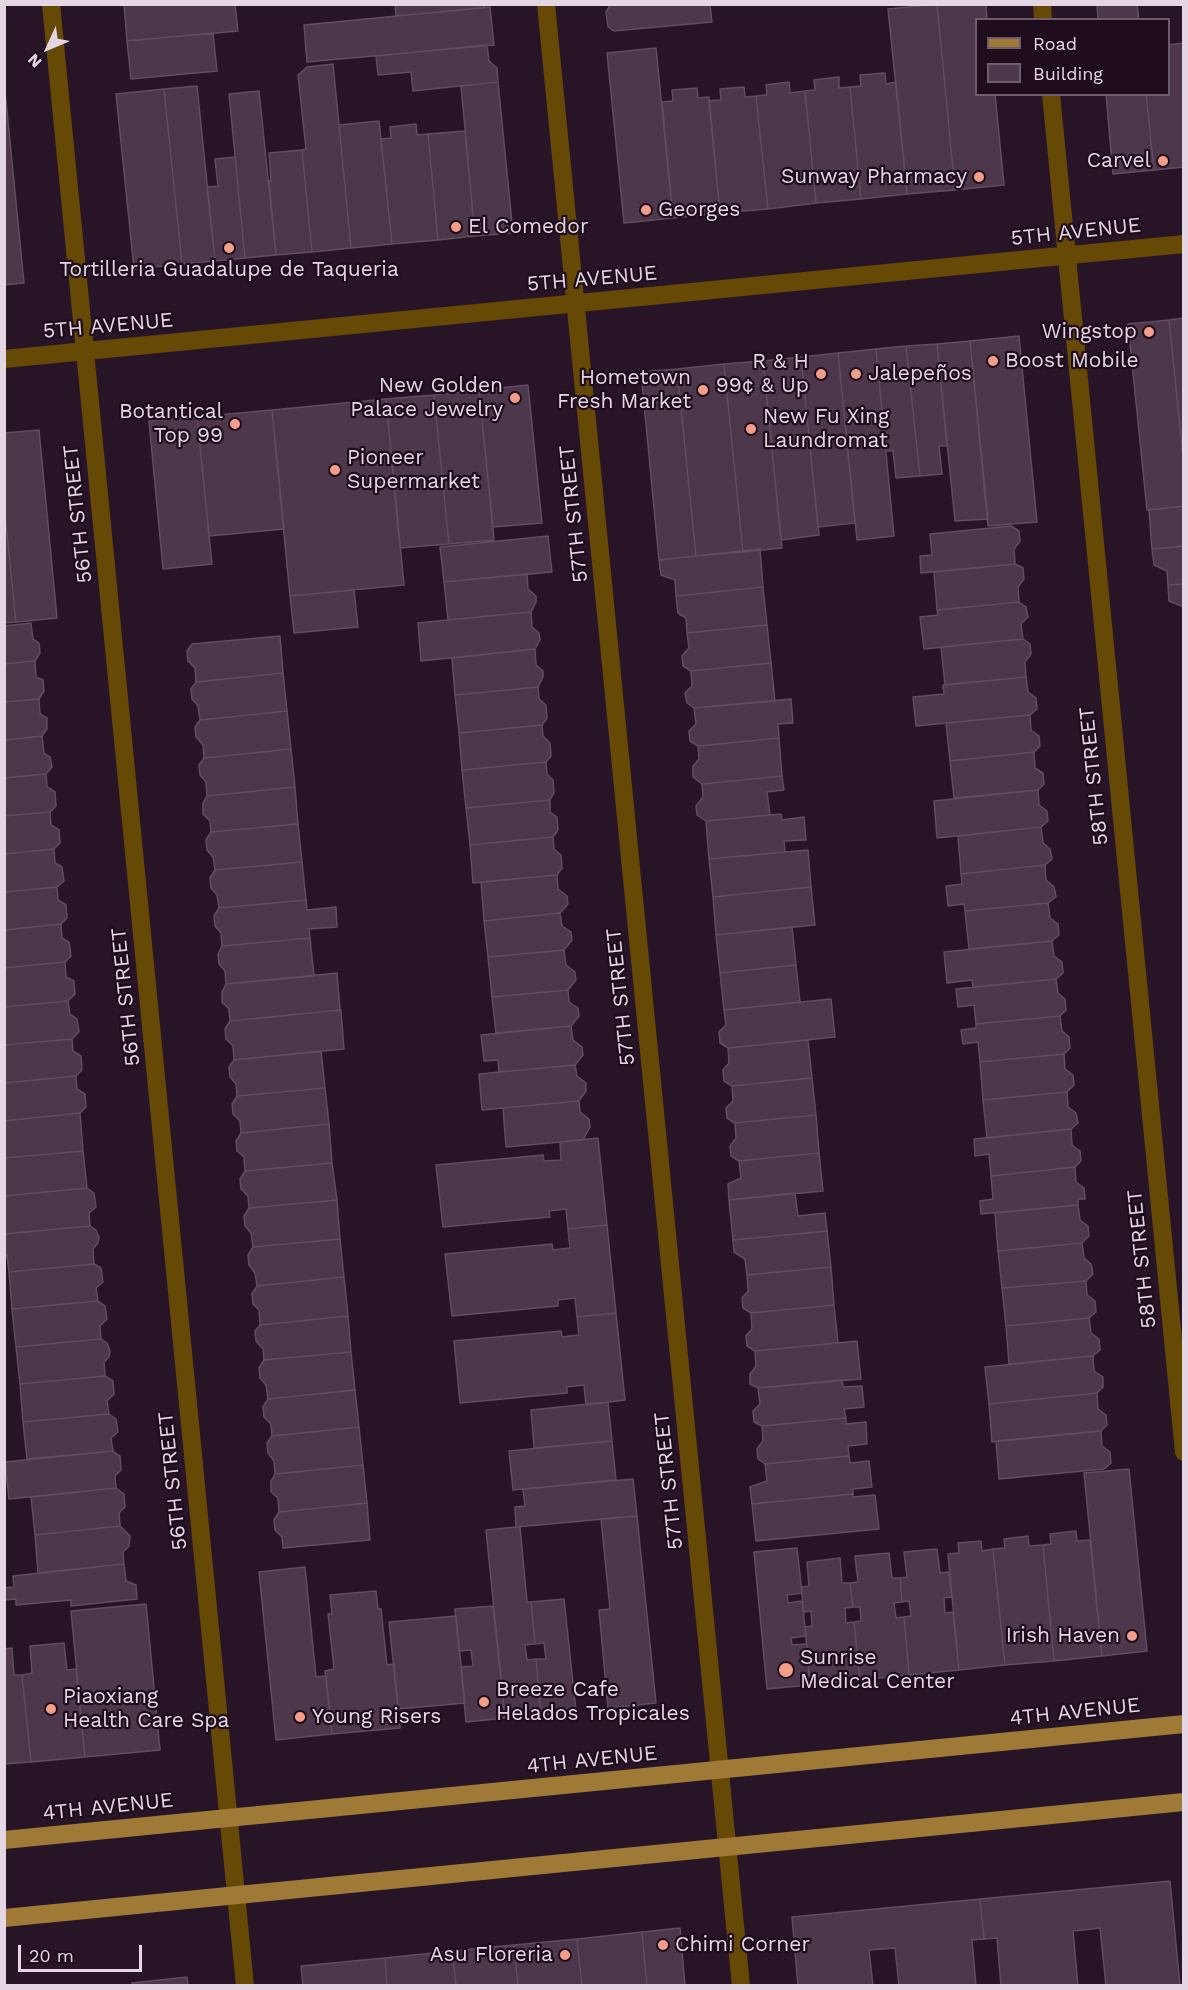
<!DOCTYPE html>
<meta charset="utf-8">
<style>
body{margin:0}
#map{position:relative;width:1188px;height:1990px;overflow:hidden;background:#271527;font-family:"Work Sans",sans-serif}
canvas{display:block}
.frame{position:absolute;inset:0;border:6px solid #e4d7e3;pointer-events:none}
.legend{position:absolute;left:975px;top:18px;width:195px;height:78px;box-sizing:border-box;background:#1e0c1d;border:2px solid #6d5d6c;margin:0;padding:8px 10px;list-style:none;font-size:18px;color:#e4d7e3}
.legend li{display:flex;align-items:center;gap:12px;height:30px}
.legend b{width:30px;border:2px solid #6d5d6c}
.north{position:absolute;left:18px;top:18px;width:60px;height:60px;-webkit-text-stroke:4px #1e0c1d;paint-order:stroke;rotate:226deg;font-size:16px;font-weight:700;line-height:24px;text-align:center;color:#e4d7e3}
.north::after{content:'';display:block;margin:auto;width:21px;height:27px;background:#e4d7e3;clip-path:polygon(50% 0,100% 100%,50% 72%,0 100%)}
.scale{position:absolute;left:18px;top:1945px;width:124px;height:27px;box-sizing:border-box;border:3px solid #e4d7e3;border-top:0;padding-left:8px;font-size:18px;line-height:21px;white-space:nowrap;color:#e4d7e3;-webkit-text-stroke:4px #1e0c1d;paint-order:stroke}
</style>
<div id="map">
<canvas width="1188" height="1990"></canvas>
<div class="frame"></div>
<ul class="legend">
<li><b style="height:8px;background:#9f7a37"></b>Road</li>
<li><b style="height:16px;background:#4c374b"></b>Building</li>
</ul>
<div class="north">N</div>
<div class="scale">20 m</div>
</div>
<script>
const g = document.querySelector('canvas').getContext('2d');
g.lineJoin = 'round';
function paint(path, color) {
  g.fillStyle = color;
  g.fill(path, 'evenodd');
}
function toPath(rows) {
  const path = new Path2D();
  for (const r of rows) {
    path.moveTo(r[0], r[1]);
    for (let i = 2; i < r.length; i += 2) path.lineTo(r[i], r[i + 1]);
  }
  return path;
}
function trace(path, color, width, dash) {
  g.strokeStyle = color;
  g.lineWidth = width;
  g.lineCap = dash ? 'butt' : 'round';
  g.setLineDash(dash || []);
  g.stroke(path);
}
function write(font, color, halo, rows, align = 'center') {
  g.font = font + ' "Work Sans",sans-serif';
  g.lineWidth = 4.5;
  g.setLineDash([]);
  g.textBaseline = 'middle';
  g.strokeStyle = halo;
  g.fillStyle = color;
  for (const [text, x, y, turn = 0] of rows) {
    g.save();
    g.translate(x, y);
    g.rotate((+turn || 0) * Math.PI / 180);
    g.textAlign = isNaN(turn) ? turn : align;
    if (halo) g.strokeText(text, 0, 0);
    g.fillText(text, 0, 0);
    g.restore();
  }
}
const building = toPath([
 [124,4,235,4,238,31,127,41,124,4],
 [395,4,486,4,483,8,396,16,395,4],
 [611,4,710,4,712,22,614,31,608,27,606,12,611,4],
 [937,4,955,190,907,194,888,9,937,4],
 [937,4,986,4,987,20,976,20,976,94,995,94,1004,185,955,190,937,4],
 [1097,4,1137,4,1139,20,1098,20,1097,4],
 [490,7,494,45,307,62,304,25,490,7],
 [213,33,217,71,131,79,127,41,213,33],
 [1184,43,1184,167,1154,170,1146,94,1168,94,1168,45,1184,43],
 [487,45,489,61,497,68,498,82,413,91,411,72,378,75,376,56,487,45],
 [656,48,673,218,624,223,607,53,656,48],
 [333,64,351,248,312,252,302,150,306,149,298,75,307,67,333,64],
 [885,73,886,84,896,82,907,194,861,199,850,87,861,86,860,75,885,73],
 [839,77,839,88,850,87,861,199,816,203,805,91,815,90,814,80,839,77],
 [498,82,513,233,475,236,461,86,498,82],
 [789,82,790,93,805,91,816,203,768,209,756,96,767,95,766,85,789,82],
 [197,86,215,261,182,264,164,89,197,86],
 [744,87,745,97,756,96,768,209,720,213,709,101,721,100,720,89,744,87],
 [697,88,698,98,709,97,720,213,673,218,662,102,673,101,672,90,697,88],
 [164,89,182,264,134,269,116,94,164,89],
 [5,91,24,283,4,285,4,91,5,91],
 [259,91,276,255,245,258,229,94,259,91],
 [1106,94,1146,94,1154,170,1113,174,1106,94],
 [379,121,392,244,351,248,339,125,379,121],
 [416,124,417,135,428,134,438,240,392,244,381,139,391,138,390,127,416,124],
 [465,131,475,236,438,240,428,134,465,131],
 [302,150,312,252,276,255,269,181,271,181,269,153,302,150],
 [235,157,245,258,215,261,207,187,218,186,215,159,235,157],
 [1184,318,1184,466,1169,320,1184,318],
 [1169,320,1184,466,1184,506,1147,510,1128,324,1169,320],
 [1019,336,1037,522,988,526,970,341,1019,336],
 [970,341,988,519,955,521,937,344,970,341],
 [937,344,947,446,939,446,942,474,920,476,906,346,937,344],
 [906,346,920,476,896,478,893,451,886,451,876,349,906,346],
 [876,349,894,536,857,540,838,353,876,349],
 [838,353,855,523,818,527,801,357,838,353],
 [801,357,819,535,781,540,763,361,801,357],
 [763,361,782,548,743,552,724,364,763,361],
 [724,364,743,552,696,556,677,369,724,364],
 [677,369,696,556,659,560,641,372,677,369],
 [528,385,542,523,493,527,479,390,528,385],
 [479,390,494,540,449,544,434,395,479,390],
 [434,395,449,544,400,548,386,399,434,395],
 [386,399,404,585,290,596,272,410,386,399],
 [272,410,284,529,209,536,197,417,272,410],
 [197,417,212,564,163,569,149,421,197,417],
 [39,430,57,618,16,622,4,505,4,433,39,430],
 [4,505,16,622,4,623,4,505],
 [1184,506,1184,546,1152,549,1149,510,1184,506],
 [1011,526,1019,531,1020,541,1014,549,1015,564,921,573,920,556,932,555,930,534,1011,526],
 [548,536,552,572,444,582,440,547,548,536],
 [1184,546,1184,584,1168,585,1167,571,1154,565,1152,549,1184,546],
 [760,549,763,587,676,596,675,580,661,575,659,560,760,549],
 [1015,564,1023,568,1024,579,1018,587,1019,602,937,610,934,572,1015,564],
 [527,574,528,589,536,596,536,602,531,612,448,620,444,582,527,574],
 [1184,584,1184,607,1169,601,1168,585,1184,584],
 [763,587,767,625,687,633,686,618,678,613,676,596,763,587],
 [354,590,358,627,294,633,290,596,354,590],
 [1019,602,1026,607,1028,617,1021,624,1023,639,924,649,920,617,938,615,937,610,1019,602],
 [531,612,532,627,539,633,540,640,535,649,421,661,418,623,531,612],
 [31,623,33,639,39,643,40,653,35,661,4,664,4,626,31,623],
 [767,625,771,663,691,671,683,666,682,656,689,648,687,633,767,625],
 [280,636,283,673,196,682,195,668,188,661,187,651,192,644,280,636],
 [1023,639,1030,644,1031,654,1025,662,1026,677,945,685,941,647,1023,639],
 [535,649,536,665,543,671,543,677,538,687,455,695,452,658,535,649],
 [35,661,36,677,43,680,44,691,39,699,4,702,4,664,35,661],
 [771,663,775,701,694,708,687,703,685,693,692,686,691,671,771,663],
 [283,673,287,711,200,720,198,706,192,699,191,689,196,682,283,673],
 [1026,677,1028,692,1036,698,1037,709,1030,715,916,726,913,697,944,694,943,685,1026,677],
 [538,687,539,699,546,705,547,718,542,725,459,733,455,695,538,687],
 [39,699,40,714,47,718,47,729,42,736,4,740,4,702,39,699],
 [791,699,793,723,778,724,779,738,698,746,690,741,689,731,696,724,694,708,791,699],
 [287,711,291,749,204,758,203,745,196,737,195,727,200,720,287,711],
 [1030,715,1031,730,1039,736,1040,746,1034,752,950,761,946,723,1030,715],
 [542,725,543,736,550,743,551,756,546,762,462,770,459,733,542,725],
 [42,736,44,753,50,757,52,767,46,774,4,778,4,740,42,736],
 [779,738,782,776,702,784,693,777,693,766,699,759,698,746,779,738],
 [291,749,295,787,207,796,206,782,200,775,199,765,204,758,291,749],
 [1034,752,1035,768,1043,773,1044,784,1038,790,954,798,950,761,1034,752],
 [546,762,547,774,553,780,554,793,550,800,466,808,462,770,546,762],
 [46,774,47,787,55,792,56,806,50,812,4,816,4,778,46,774],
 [782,776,784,790,767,792,770,815,706,821,697,815,696,806,703,797,702,784,782,776],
 [295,787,298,824,211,832,210,821,203,814,203,803,207,796,295,787],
 [1038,790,1039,805,1047,811,1048,821,1041,827,937,838,934,801,1038,790],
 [550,800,550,812,557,817,558,830,553,837,470,845,466,808,550,800],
 [50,812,51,825,59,830,60,843,54,849,4,854,4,816,50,812],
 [781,814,782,820,804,817,806,840,784,841,785,852,709,859,706,821,781,814],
 [298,824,302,862,215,870,213,857,207,850,206,840,211,832,298,824],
 [1041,827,1043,843,1050,849,1052,859,1045,865,961,874,958,836,1041,827],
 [553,837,554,849,561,855,562,868,557,875,473,883,470,845,553,837],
 [54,849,55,863,62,867,64,881,57,887,4,892,4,854,54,849],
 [808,850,811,887,713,897,709,859,808,850],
 [302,862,306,900,219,908,217,895,211,888,210,878,215,870,302,862],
 [1045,865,1046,880,1054,887,1056,897,1048,903,965,911,964,904,948,906,946,886,962,884,961,874,1045,865],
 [557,875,558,889,567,896,568,904,560,913,484,921,481,882,557,875],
 [57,887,58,900,66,905,67,918,61,924,4,930,4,892,57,887],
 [811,887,815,925,716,935,713,897,811,887],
 [306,900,307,910,336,907,337,927,309,929,310,938,222,946,221,933,215,926,214,916,219,908,306,900],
 [1048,903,1050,918,1058,924,1059,935,1052,941,969,949,965,911,1048,903],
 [560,913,562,926,571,932,572,940,564,950,488,957,484,921,560,913],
 [61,924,62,938,69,942,71,956,65,962,4,968,4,930,61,924],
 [792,927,796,965,720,973,716,935,792,927],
 [310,938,314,976,226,984,225,971,219,964,218,954,222,946,310,938],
 [1052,941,1054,956,1062,962,1063,973,1056,979,973,987,972,980,947,983,944,952,1052,941],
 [564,950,566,965,575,972,576,980,568,990,492,997,488,957,564,950],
 [65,962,66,977,74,981,75,994,68,1001,4,1007,4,968,65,962],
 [796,965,800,1002,724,1010,720,973,796,965],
 [337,973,340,1010,230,1021,229,1009,222,1002,222,992,226,984,337,973],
 [1056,979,1058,993,1065,999,1066,1010,1060,1016,976,1024,974,1005,958,1007,956,989,1056,979],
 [568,990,569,1002,578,1008,579,1016,571,1026,496,1033,492,997,568,990],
 [831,999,835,1037,728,1048,720,1043,719,1032,726,1025,724,1010,831,999],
 [68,1001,70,1014,77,1019,79,1032,72,1039,4,1045,4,1007,68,1001],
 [341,1010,344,1049,234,1060,233,1046,226,1039,225,1029,230,1021,341,1010],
 [1060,1016,1062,1031,1069,1037,1070,1048,1064,1054,980,1062,978,1042,963,1044,961,1030,976,1028,976,1024,1060,1016],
 [571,1026,573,1040,582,1047,583,1055,575,1065,499,1072,498,1060,484,1061,481,1035,571,1026],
 [72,1039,73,1051,81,1056,82,1070,76,1076,4,1083,4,1045,72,1039],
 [808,1040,812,1078,732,1086,724,1081,723,1070,729,1063,728,1048,808,1040],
 [321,1051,325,1088,237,1096,236,1084,230,1077,229,1067,234,1060,321,1051],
 [1064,1054,1065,1069,1073,1075,1074,1085,1067,1092,983,1100,980,1062,1064,1054],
 [575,1065,577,1076,586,1083,586,1091,579,1101,482,1110,479,1074,575,1065],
 [76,1076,77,1089,85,1094,86,1107,80,1113,4,1121,4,1083,76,1076],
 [812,1078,816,1115,735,1123,727,1118,726,1108,733,1101,732,1086,812,1078],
 [325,1088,329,1124,241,1133,240,1121,233,1114,232,1104,237,1096,325,1088],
 [1067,1092,1068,1107,1076,1113,1078,1123,1071,1129,987,1138,983,1100,1067,1092],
 [579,1101,580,1112,589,1119,590,1127,583,1140,506,1147,503,1108,579,1101],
 [80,1113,83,1151,4,1158,4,1121,80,1113],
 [816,1115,819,1153,739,1161,731,1156,730,1146,736,1138,735,1123,816,1115],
 [329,1124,332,1163,245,1171,244,1157,237,1151,236,1141,241,1133,329,1124],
 [1071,1129,1072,1145,1080,1151,1081,1161,1075,1167,991,1176,989,1154,975,1156,974,1139,1071,1129],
 [598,1138,607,1225,568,1229,566,1209,549,1211,550,1217,443,1227,436,1165,543,1155,544,1161,561,1160,560,1142,598,1138],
 [83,1151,87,1188,4,1196,4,1158,83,1151],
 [819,1153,823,1191,729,1200,728,1184,741,1178,739,1161,819,1153],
 [332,1163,337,1200,249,1208,248,1196,241,1189,240,1179,245,1171,332,1163],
 [1075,1167,1076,1182,1084,1188,1085,1199,1078,1199,1078,1205,981,1214,980,1201,993,1199,991,1176,1075,1167],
 [87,1188,94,1193,96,1207,89,1213,90,1226,5,1234,4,1196,87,1188],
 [795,1193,798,1216,825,1213,827,1231,733,1240,729,1200,795,1193],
 [337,1200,340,1239,253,1247,251,1233,245,1226,244,1216,249,1208,337,1200],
 [1078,1205,1080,1220,1088,1226,1089,1236,1082,1243,998,1251,995,1213,1078,1205],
 [607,1225,616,1313,577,1317,575,1298,558,1300,558,1306,452,1316,445,1254,552,1244,553,1250,570,1248,568,1229,607,1225],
 [90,1226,96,1230,99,1237,98,1243,93,1249,94,1264,9,1272,7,1255,4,1256,4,1234,90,1226],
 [827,1231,831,1267,747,1275,745,1259,734,1252,733,1240,827,1231],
 [340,1239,344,1277,257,1286,255,1273,249,1265,248,1255,253,1247,340,1239],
 [1082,1243,1084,1258,1091,1264,1093,1274,1086,1281,1002,1288,998,1251,1082,1243],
 [94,1264,101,1268,103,1282,96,1288,98,1301,12,1309,9,1272,94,1264],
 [831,1267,834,1305,751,1313,743,1308,742,1298,748,1291,747,1275,831,1267],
 [344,1277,348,1316,260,1325,259,1310,253,1304,252,1294,257,1286,344,1277],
 [1086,1281,1087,1295,1095,1301,1096,1312,1089,1318,1006,1326,1002,1288,1086,1281],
 [98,1301,105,1306,107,1319,100,1326,101,1339,16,1347,12,1309,98,1301],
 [834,1305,838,1343,755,1351,747,1346,746,1336,752,1329,751,1313,834,1305],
 [616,1313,625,1400,586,1405,584,1385,567,1387,567,1393,460,1403,454,1341,561,1331,562,1337,579,1335,577,1317,616,1313],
 [348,1316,351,1352,264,1360,263,1349,256,1341,255,1331,260,1325,348,1316],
 [1089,1318,1091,1333,1099,1339,1100,1350,1093,1356,1009,1364,1006,1326,1089,1318],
 [101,1339,107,1343,110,1351,109,1357,104,1362,105,1376,20,1384,16,1347,101,1339],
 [857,1341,861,1379,758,1388,750,1384,750,1374,756,1366,755,1351,857,1341],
 [351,1352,355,1390,268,1399,266,1385,260,1378,259,1368,264,1360,351,1352],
 [1093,1356,1094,1371,1103,1377,1103,1387,1097,1393,989,1404,985,1367,1093,1356],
 [105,1376,113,1381,114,1394,107,1401,109,1414,23,1422,20,1384,105,1376],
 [842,1380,843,1387,862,1386,864,1407,844,1409,846,1418,762,1426,754,1422,753,1411,760,1404,758,1388,842,1380],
 [355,1390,359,1427,272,1436,271,1424,264,1417,263,1407,268,1399,355,1390],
 [1097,1393,1098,1409,1106,1415,1107,1425,1101,1431,992,1442,989,1404,1097,1393],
 [608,1402,612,1441,534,1448,531,1410,608,1402],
 [109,1414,116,1419,118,1432,111,1438,113,1451,27,1459,23,1422,109,1414],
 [846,1418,846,1424,866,1422,867,1444,848,1446,849,1456,765,1464,758,1459,757,1449,763,1441,762,1426,846,1418],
 [359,1427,363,1465,275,1474,274,1461,268,1453,267,1443,272,1436,359,1427],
 [1101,1431,1102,1446,1110,1452,1111,1463,1104,1469,999,1479,996,1441,1101,1431],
 [612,1441,616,1480,513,1490,509,1451,612,1441],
 [113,1451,120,1456,121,1470,115,1476,116,1488,9,1499,5,1462,113,1451],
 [849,1456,850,1463,869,1461,872,1487,853,1489,853,1494,752,1504,750,1487,767,1481,765,1464,849,1456],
 [363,1465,367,1503,279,1512,278,1498,271,1492,271,1481,275,1474,363,1465],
 [1129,1469,1147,1651,1102,1656,1084,1473,1129,1469],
 [633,1479,637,1516,516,1527,515,1507,525,1506,523,1489,633,1479],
 [116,1488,124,1494,125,1507,119,1513,120,1526,35,1535,31,1497,116,1488],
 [853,1494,853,1497,875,1495,879,1529,756,1541,752,1504,853,1494],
 [367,1503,370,1540,283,1548,282,1537,275,1530,274,1520,279,1512,367,1503],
 [637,1516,656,1703,608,1708,599,1610,610,1609,601,1519,637,1516],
 [120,1526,130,1536,129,1546,123,1552,124,1564,38,1573,35,1535,120,1526],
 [516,1527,520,1527,527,1602,531,1602,535,1644,525,1645,527,1660,536,1659,541,1715,505,1718,486,1530,516,1527],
 [1076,1531,1077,1541,1090,1540,1102,1656,1054,1661,1043,1545,1051,1544,1050,1534,1076,1531],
 [1028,1536,1029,1546,1043,1545,1054,1661,1005,1665,993,1549,1005,1548,1004,1539,1028,1536],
 [981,1541,982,1551,993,1549,1005,1665,959,1670,948,1554,959,1553,958,1543,981,1541],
 [797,1548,802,1593,787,1595,788,1603,802,1601,806,1636,791,1638,792,1645,807,1644,810,1685,767,1689,754,1552,797,1548],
 [937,1549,940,1573,949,1572,952,1597,944,1598,945,1613,953,1612,959,1670,909,1675,904,1617,911,1616,909,1601,902,1602,900,1578,907,1577,904,1552,937,1549],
 [889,1553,892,1578,900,1578,902,1602,894,1603,896,1618,904,1617,909,1675,860,1680,854,1622,861,1621,860,1607,853,1607,850,1583,858,1582,855,1556,889,1553],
 [840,1558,842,1583,850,1583,853,1607,845,1608,846,1623,854,1622,860,1680,810,1685,805,1627,812,1626,811,1611,804,1612,801,1587,809,1586,807,1562,840,1558],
 [124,1564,126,1581,136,1585,137,1599,71,1606,71,1600,16,1605,16,1599,4,1600,4,1588,14,1587,13,1576,124,1564],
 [305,1567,316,1677,326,1676,332,1734,276,1740,259,1572,305,1567],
 [376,1591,378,1609,381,1609,387,1665,394,1664,400,1728,332,1734,325,1671,334,1669,328,1614,332,1614,330,1595,376,1591],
 [564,1599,576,1711,541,1715,536,1659,546,1659,544,1643,535,1644,531,1602,564,1599],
 [146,1604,160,1750,85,1757,71,1611,146,1604],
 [493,1606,505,1718,466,1722,461,1667,473,1666,471,1650,459,1651,455,1609,493,1606],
 [456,1616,465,1703,398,1709,389,1622,456,1616],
 [64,1643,67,1670,76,1669,85,1757,31,1762,22,1675,32,1673,30,1646,64,1643],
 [12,1648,14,1675,22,1675,31,1762,4,1764,4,1649,12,1648],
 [1170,1881,1180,1986,1106,1986,1100,1928,1073,1931,1078,1986,1001,1986,997,1938,984,1939,980,1899,1170,1881],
 [980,1899,984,1939,972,1940,976,1986,899,1986,895,1948,869,1950,873,1986,798,1986,792,1917,980,1899],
 [680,1928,685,1986,647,1986,642,1932,680,1928],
 [642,1932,647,1986,582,1986,577,1939,642,1932],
 [577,1939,582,1986,518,1986,514,1945,577,1939],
 [514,1945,518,1986,456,1986,452,1951,514,1945],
 [452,1951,456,1986,387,1986,385,1958,452,1951],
 [385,1958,387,1986,303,1986,301,1966,385,1958],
 [187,1977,188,1986,132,1986,132,1983,187,1977]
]);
const minor = toPath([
 [51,4,245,1986],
 [546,4,741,1986],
 [1042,4,1043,20],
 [1051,94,1184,1452],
 [4,359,1184,244]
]);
const major = toPath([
 [4,1840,1184,1724],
 [4,1918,1184,1802]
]);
const markers = [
 [1163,161,6,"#f49e89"],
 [979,177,6,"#f49e89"],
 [646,210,6,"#f49e89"],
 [456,227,6,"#f49e89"],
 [229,248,6,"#f49e89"],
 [1149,332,6,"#f49e89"],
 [993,361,6,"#f49e89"],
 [821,374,6,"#f49e89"],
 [856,374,6,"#f49e89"],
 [703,390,6,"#f49e89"],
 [515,398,6,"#f49e89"],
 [235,424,6,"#f49e89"],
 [751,429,6,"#f49e89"],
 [335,470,6,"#f49e89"],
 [1132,1636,6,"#f49e89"],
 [786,1670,8,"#f49e89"],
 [484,1702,6,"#f49e89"],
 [51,1709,6,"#f49e89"],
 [300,1717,6,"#f49e89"],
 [663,1945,6,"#f49e89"],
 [565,1955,6,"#f49e89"]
];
const poiNames = [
 ["Carvel",1151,161,"right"],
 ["Sunway Pharmacy",967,177,"right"],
 ["Georges",658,210],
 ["El Comedor",468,227],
 ["Tortilleria Guadalupe de Taqueria",229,270,"center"],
 ["Wingstop",1137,332,"right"],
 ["Boost Mobile",1005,361],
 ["R & H",809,362,"right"],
 ["99¢ & Up",809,386,"right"],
 ["Jalepeños",868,374],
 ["Hometown",691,378,"right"],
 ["Fresh Market",691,402,"right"],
 ["New Golden",503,386,"right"],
 ["Palace Jewelry",503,410,"right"],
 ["Botantical",223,412,"right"],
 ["Top 99",223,436,"right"],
 ["New Fu Xing",763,417],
 ["Laundromat",763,441],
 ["Pioneer",347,458],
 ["Supermarket",347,482],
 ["Irish Haven",1120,1636,"right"],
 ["Sunrise",800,1658],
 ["Medical Center",800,1682],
 ["Breeze Cafe",496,1690],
 ["Helados Tropicales",496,1714],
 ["Piaoxiang",63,1697],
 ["Health Care Spa",63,1721],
 ["Young Risers",312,1717],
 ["Chimi Corner",675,1945],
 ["Asu Floreria",553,1955,"right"]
];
const streetNames = [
 ["5TH AVENUE",1076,232,-6],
 ["5TH AVENUE",592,279,-5],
 ["5TH AVENUE",108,326,-5],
 ["56TH STREET",78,514,-96],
 ["57TH STREET",574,514,-96],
 ["58TH STREET",1094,776,-96],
 ["56TH STREET",126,997,-96],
 ["57TH STREET",621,997,-96],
 ["58TH STREET",1142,1259,-96],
 ["56TH STREET",173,1481,-96],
 ["57TH STREET",669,1481,-96],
 ["4TH AVENUE",1075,1712,-6],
 ["4TH AVENUE",592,1760,-6],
 ["4TH AVENUE",108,1807,-6]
];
paint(building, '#4c374b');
trace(building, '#624c62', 1.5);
trace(minor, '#674906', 18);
trace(major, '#9f7a37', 18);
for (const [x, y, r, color] of markers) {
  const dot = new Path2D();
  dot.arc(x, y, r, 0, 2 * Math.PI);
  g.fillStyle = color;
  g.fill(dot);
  trace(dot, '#1e0c1d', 2);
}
write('21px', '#e4d7e3', '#1e0c1d', poiNames, 'left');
write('21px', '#e4d7e3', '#1e0c1d', streetNames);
</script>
